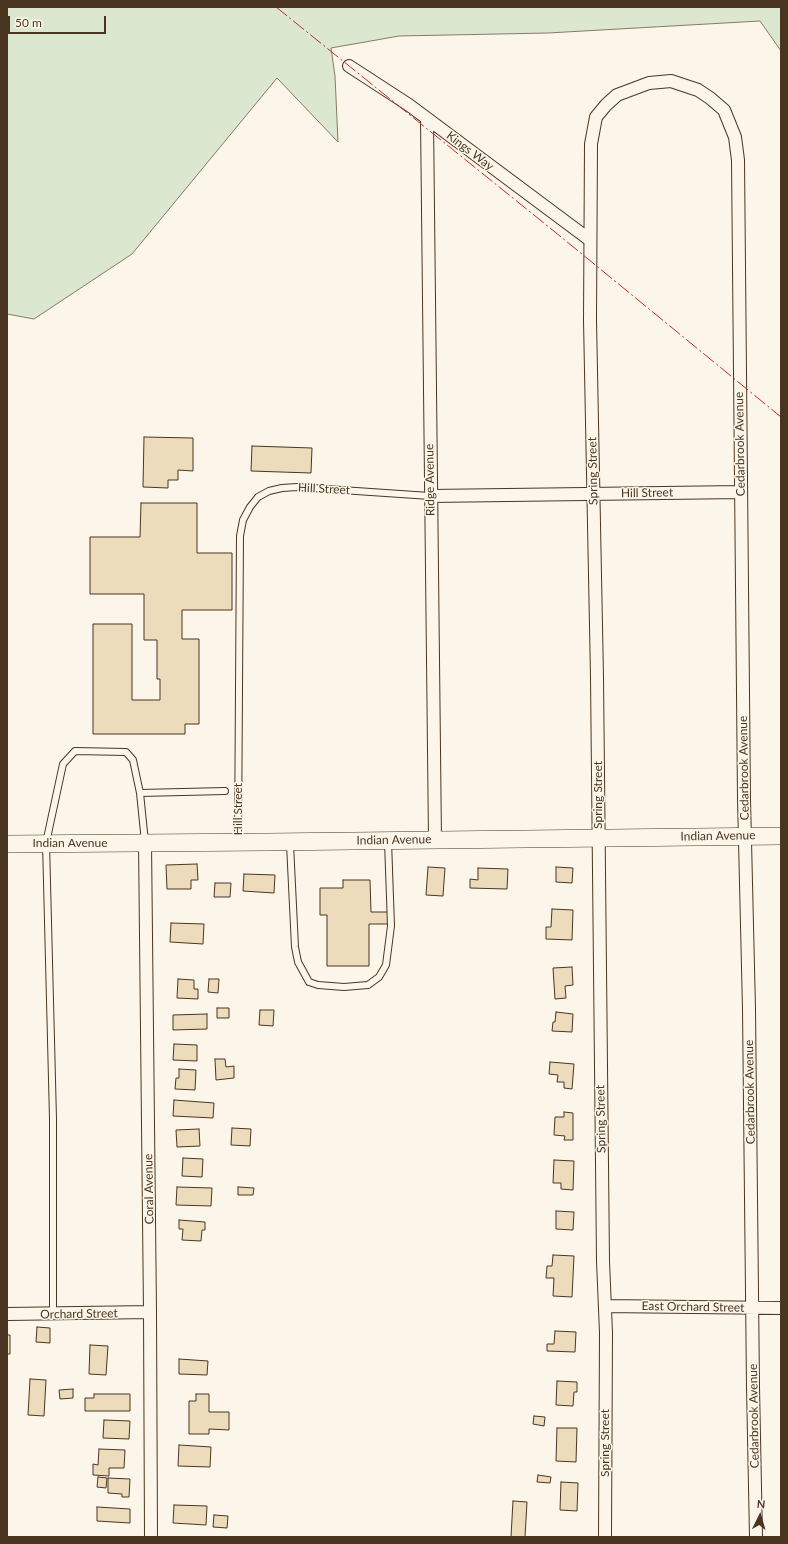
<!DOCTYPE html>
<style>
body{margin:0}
#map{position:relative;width:788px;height:1544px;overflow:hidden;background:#fbf6e9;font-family:Lato,sans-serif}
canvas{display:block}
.frame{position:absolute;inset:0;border:8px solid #4a3520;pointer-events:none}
.north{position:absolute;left:740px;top:1496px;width:40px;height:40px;-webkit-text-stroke:3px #fbf6e9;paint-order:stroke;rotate:5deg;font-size:11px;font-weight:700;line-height:16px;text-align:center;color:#4a3520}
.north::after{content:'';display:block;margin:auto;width:14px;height:18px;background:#4a3520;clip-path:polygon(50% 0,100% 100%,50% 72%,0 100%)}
.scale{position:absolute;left:8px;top:16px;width:98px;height:18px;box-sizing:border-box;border:2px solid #4a3520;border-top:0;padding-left:5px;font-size:12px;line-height:14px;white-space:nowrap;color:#4a3520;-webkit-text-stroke:3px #fbf6e9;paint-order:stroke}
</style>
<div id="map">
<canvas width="788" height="1544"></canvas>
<div class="frame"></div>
<div class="north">N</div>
<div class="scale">50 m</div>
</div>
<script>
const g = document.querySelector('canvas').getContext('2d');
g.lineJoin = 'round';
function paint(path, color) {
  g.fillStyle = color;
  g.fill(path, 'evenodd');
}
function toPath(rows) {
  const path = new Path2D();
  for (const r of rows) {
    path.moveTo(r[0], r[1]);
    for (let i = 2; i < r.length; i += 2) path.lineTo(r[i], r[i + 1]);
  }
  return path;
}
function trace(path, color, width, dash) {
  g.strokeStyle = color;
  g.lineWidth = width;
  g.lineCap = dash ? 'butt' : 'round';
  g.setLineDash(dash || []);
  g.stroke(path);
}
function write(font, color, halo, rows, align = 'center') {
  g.font = font + ' Lato,sans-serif';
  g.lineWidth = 3;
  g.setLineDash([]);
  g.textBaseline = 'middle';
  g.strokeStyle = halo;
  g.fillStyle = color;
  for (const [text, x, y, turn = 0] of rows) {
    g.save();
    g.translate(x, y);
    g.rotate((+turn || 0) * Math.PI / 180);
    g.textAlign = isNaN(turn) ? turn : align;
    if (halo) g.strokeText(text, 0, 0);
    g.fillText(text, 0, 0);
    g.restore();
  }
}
const green = toPath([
 [7,7,781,7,781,51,760,21,548,33,399,36,331,48,335,76,338,142,277,78,132,254,34,319,7,314,7,7]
]);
const building = toPath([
 [144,437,193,438,193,471,178,470,178,480,168,480,168,488,143,487,144,437],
 [252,446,312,448,311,473,251,471,252,446],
 [141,503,197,503,197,553,232,553,232,610,182,610,182,639,199,639,199,724,185,724,185,734,93,734,93,624,132,624,132,700,160,700,160,679,157,679,157,640,144,640,144,594,90,594,90,537,140,537,141,503],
 [197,864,198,880,191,880,191,889,167,889,166,865,197,864],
 [428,867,445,868,443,896,426,895,428,867],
 [556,867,573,868,572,883,556,882,556,867],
 [478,868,508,869,507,889,470,888,470,879,478,880,478,868],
 [244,874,275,875,274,893,243,891,244,874],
 [343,880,370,880,371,912,390,912,390,924,369,924,369,966,327,966,327,915,320,915,320,888,343,888,343,880],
 [215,883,231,883,230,897,214,897,215,883],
 [552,909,573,910,572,940,546,939,546,927,551,927,552,909],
 [171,923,204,924,203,944,170,942,171,923],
 [572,967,573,985,565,986,566,998,555,999,553,968,572,967],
 [178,979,194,980,194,989,198,989,198,999,177,998,178,979],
 [209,979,219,979,218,993,208,992,209,979],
 [217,1008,229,1008,229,1018,217,1018,217,1008],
 [260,1010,274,1010,273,1026,259,1025,260,1010],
 [556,1012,573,1014,572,1032,552,1031,553,1022,555,1022,556,1012],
 [207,1014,207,1029,173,1030,173,1015,207,1014],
 [174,1044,197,1045,197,1061,173,1060,174,1044],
 [215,1059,225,1059,226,1067,234,1066,234,1078,216,1080,215,1059],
 [550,1062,574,1064,572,1089,564,1088,564,1082,557,1082,558,1075,549,1074,550,1062],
 [179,1069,196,1070,195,1090,175,1089,176,1078,179,1078,179,1069],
 [174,1100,214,1103,213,1118,173,1116,174,1100],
 [564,1112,573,1113,573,1140,564,1140,565,1136,554,1135,555,1117,564,1117,564,1112],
 [232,1128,251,1129,250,1146,231,1145,232,1128],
 [199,1129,200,1146,177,1147,176,1130,199,1129],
 [183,1158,203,1159,202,1177,182,1176,183,1158],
 [554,1160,574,1161,573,1190,561,1189,561,1183,553,1183,554,1160],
 [177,1187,212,1188,211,1206,176,1205,177,1187],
 [238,1187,254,1188,253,1195,238,1195,238,1187],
 [556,1211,574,1212,573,1230,556,1229,556,1211],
 [179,1220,205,1222,205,1230,202,1230,201,1241,182,1240,183,1229,179,1229,179,1220],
 [553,1255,574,1256,572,1297,553,1296,554,1278,546,1278,547,1266,552,1266,553,1255],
 [37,1327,50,1328,50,1343,36,1342,37,1327],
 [555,1331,576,1332,575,1352,547,1351,547,1344,554,1344,555,1331],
 [7,1335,10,1335,10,1354,7,1354,7,1335],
 [90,1345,108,1346,106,1375,89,1374,90,1345],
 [179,1359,208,1361,207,1375,179,1374,179,1359],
 [30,1379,46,1380,44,1416,28,1415,30,1379],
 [557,1381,577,1382,577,1392,574,1392,573,1406,556,1405,557,1381],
 [73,1389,73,1398,60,1399,59,1390,73,1389],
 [94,1394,130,1394,130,1411,85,1411,85,1398,94,1398,94,1394],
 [196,1394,209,1394,209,1412,229,1412,229,1430,209,1429,209,1434,189,1434,189,1401,196,1401,196,1394],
 [534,1416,545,1417,544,1426,533,1424,534,1416],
 [104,1420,130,1421,129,1439,103,1438,104,1420],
 [557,1428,577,1428,576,1462,556,1461,557,1428],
 [179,1445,211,1447,210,1467,178,1466,179,1445],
 [99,1449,125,1450,124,1468,109,1468,109,1476,93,1475,93,1464,98,1465,99,1449],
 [538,1475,551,1477,550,1483,537,1482,538,1475],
 [98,1477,107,1478,106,1488,97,1487,98,1477],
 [108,1478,130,1479,129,1497,122,1497,122,1494,108,1493,108,1478],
 [561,1482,578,1483,577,1511,560,1510,561,1482],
 [513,1501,527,1502,525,1537,511,1537,513,1501],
 [174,1505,207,1506,206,1525,173,1523,174,1505],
 [97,1507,130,1509,130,1523,97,1521,97,1507],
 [214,1515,228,1516,227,1528,213,1527,214,1515]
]);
const lane = toPath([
 [140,793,225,791],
 [238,841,240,536,243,520,250,507,258,497,269,491,282,488,297,487,430,496],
 [290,844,295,947,298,962,309,982,318,985,344,987,368,985,379,977,386,965,391,926,388,841],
 [53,1314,53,1119,46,843,63,764,75,751,126,752,133,760,140,793,145,842]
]);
const street = toPath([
 [349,66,409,105,590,240],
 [427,119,435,840],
 [430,496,741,492],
 [145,842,150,1312,151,1537],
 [605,1306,781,1308],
 [7,1314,150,1312],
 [605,1537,606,1333,603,1261,597,677,590,320,591,144,596,117,606,105,617,95,649,83,671,81,698,90,710,98,724,110,735,137,738,160,744,799,749,1009,753,1387,756,1537]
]);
const secondary = toPath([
 [7,844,268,842,781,836]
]);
const power = toPath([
 [276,7,555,232,781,417]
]);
const streetNames = [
 ["Kings Way",470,151,37],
 ["Cedarbrook Avenue",740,444,-91],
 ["Spring Street",593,471,-91],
 ["Ridge Avenue",430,480,-91],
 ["Hill Street",324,489,3],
 ["Hill Street",647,493,-1],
 ["Cedarbrook Avenue",744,768,-91],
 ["Spring Street",598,795,-90],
 ["Hill Street",238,809,-90],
 ["Indian Avenue",718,836,-1],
 ["Indian Avenue",394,840,-1],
 ["Indian Avenue",70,843],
 ["Cedarbrook Avenue",750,1092,-91],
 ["Spring Street",601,1119,-91],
 ["Coral Avenue",149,1189,-91],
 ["East Orchard Street",693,1307,1],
 ["Orchard Street",79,1314,-1],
 ["Cedarbrook Avenue",754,1416,-91],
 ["Spring Street",605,1443,-90]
];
paint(green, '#dce7d0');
trace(green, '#887966', 1);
paint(building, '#ecdcbc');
trace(building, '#4a3520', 1);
trace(lane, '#4a3520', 8);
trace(street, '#4a3520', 14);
trace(secondary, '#4a3520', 18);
trace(lane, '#fbf6e9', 6);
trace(street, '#fbf6e9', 12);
trace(secondary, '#fbf6e9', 17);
trace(power, '#c62828', 1, [14, 3, 2, 3]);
write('12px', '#4a3520', '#fbf6e9', streetNames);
</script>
